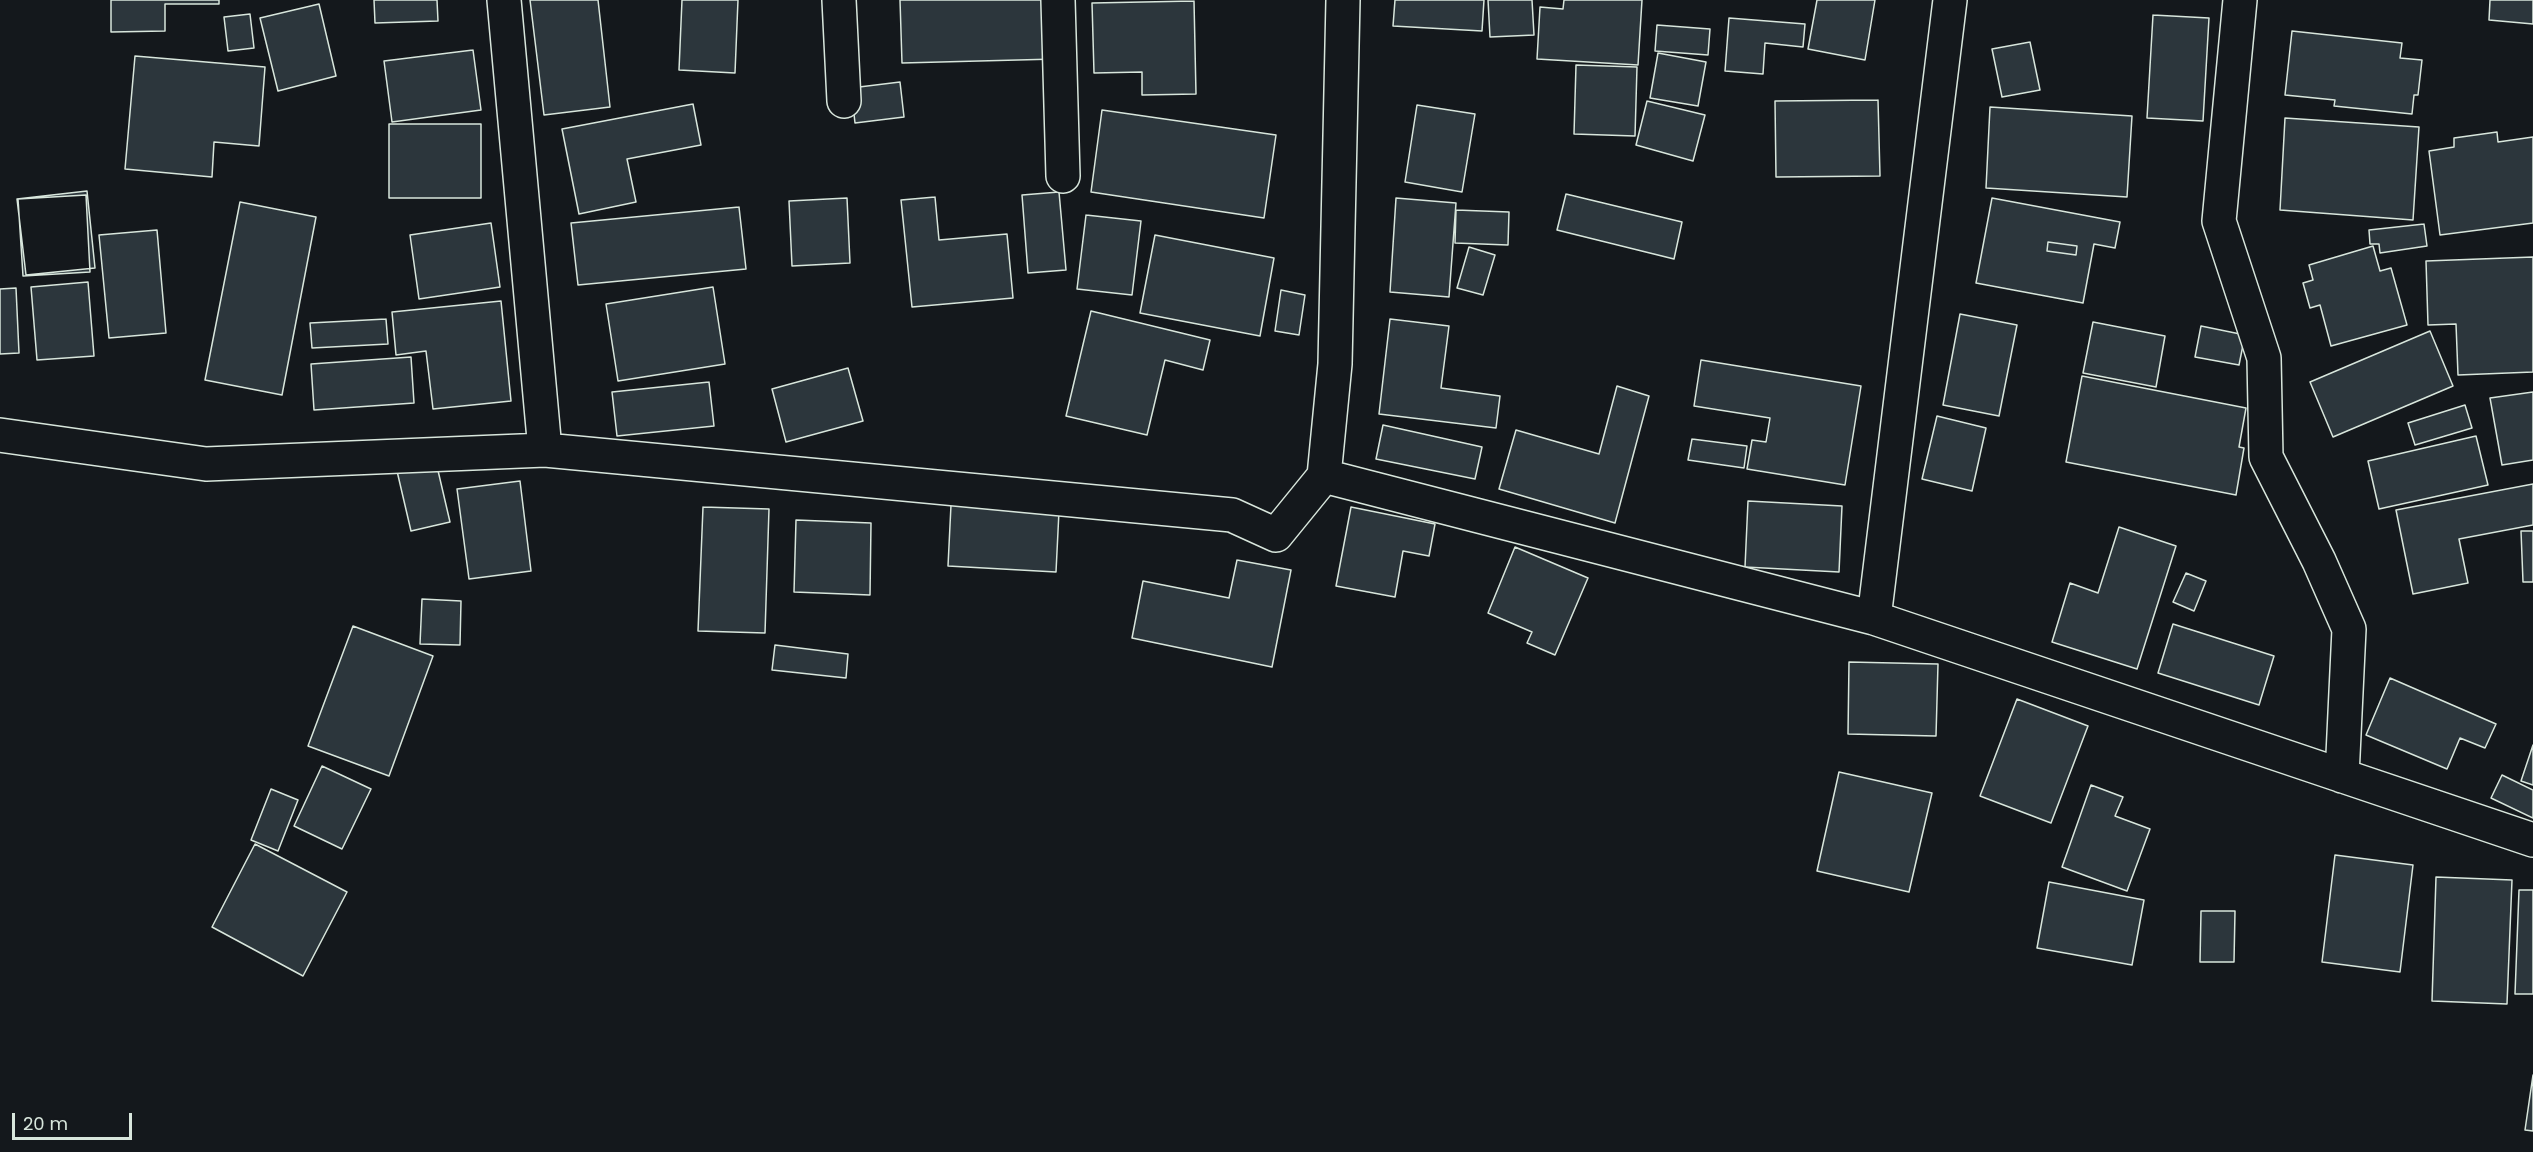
<!DOCTYPE html>
<style>
body{margin:0}
#map{position:relative;width:2533px;height:1152px;overflow:hidden;background:#14181c;font-family:Poppins,sans-serif}
canvas{display:block}
.scale{position:absolute;left:12px;top:1113px;width:120px;height:27px;box-sizing:border-box;border:3px solid #d8e6dc;border-top:0;padding-left:8px;font-size:18px;line-height:21px;white-space:nowrap;color:#d8e6dc;-webkit-text-stroke:4px #14181c;paint-order:stroke}
</style>
<div id="map">
<canvas width="2533" height="1152"></canvas>
<div class="scale">20 m</div>
</div>
<script>
const g = document.querySelector('canvas').getContext('2d');
g.lineJoin = 'round';
function paint(path, color) {
  g.fillStyle = color;
  g.fill(path, 'evenodd');
}
function toPath(rows) {
  const path = new Path2D();
  for (const r of rows) {
    path.moveTo(r[0], r[1]);
    for (let i = 2; i < r.length; i += 2) path.lineTo(r[i], r[i + 1]);
  }
  return path;
}
function trace(path, color, width, dash) {
  g.strokeStyle = color;
  g.lineWidth = width;
  g.lineCap = dash ? 'butt' : 'round';
  g.setLineDash(dash || []);
  g.stroke(path);
}
const building = toPath([
 [111,0,219,0,219,4,165,4,165,31,111,32,111,0],
 [374,0,437,0,438,21,375,23,374,0],
 [530,0,598,0,610,107,544,115,530,0],
 [682,0,738,0,735,73,679,70,682,0],
 [900,0,1054,0,1056,59,902,63,900,0],
 [1395,0,1484,0,1482,31,1393,26,1395,0],
 [1488,0,1532,0,1534,35,1490,37,1488,0],
 [1564,0,1642,0,1638,65,1537,59,1540,7,1563,9,1564,0],
 [1817,0,1875,0,1865,60,1808,49,1817,0],
 [2490,0,2533,0,2533,24,2489,20,2490,0],
 [1194,1,1196,94,1142,95,1142,72,1094,73,1092,3,1194,1],
 [319,4,336,76,278,91,260,18,319,4],
 [250,14,254,48,228,51,224,17,250,14],
 [2153,15,2209,18,2203,121,2147,118,2153,15],
 [1729,18,1805,24,1803,47,1765,43,1763,74,1725,71,1729,18],
 [1657,25,1710,29,1708,55,1655,51,1657,25],
 [2292,31,2402,43,2400,58,2422,60,2418,95,2414,95,2412,114,2334,106,2335,100,2285,95,2292,31],
 [2030,42,2040,90,2002,97,1992,49,2030,42],
 [473,50,481,110,392,122,384,61,473,50],
 [1658,53,1706,62,1698,106,1650,98,1658,53],
 [135,56,265,67,259,146,214,142,212,177,125,169,135,56],
 [1576,65,1637,67,1635,136,1574,134,1576,65],
 [900,82,904,117,855,123,851,88,900,82],
 [1878,100,1880,176,1776,177,1775,101,1878,100],
 [1647,101,1705,115,1693,161,1636,145,1647,101],
 [693,104,701,145,627,159,636,202,579,214,562,129,693,104],
 [1417,105,1475,114,1462,192,1405,182,1417,105],
 [1990,107,2132,116,2127,197,1986,188,1990,107],
 [1102,110,1276,135,1264,218,1091,192,1102,110],
 [2285,118,2419,127,2413,220,2280,210,2285,118],
 [389,124,481,124,481,198,389,198,389,124],
 [2497,132,2498,142,2533,137,2533,223,2440,235,2429,151,2454,147,2454,138,2497,132],
 [87,191,95,268,26,275,17,199,87,191],
 [1059,192,1066,270,1028,273,1022,195,1059,192],
 [1566,194,1682,222,1674,259,1557,230,1566,194],
 [86,195,90,272,23,276,18,199,86,195],
 [935,197,939,240,1007,234,1013,298,912,307,901,200,935,197],
 [847,198,850,263,792,266,789,201,847,198],
 [1396,198,1456,203,1449,297,1390,292,1396,198],
 [1992,198,2120,222,2115,248,2094,244,2083,303,1976,283,1992,198],
 [2048,242,2077,246,2076,255,2047,251,2048,242],
 [240,202,316,217,282,395,205,380,240,202],
 [739,207,746,269,578,285,571,223,739,207],
 [1456,210,1509,212,1508,245,1455,243,1456,210],
 [1086,215,1141,221,1132,295,1077,289,1086,215],
 [491,223,500,287,419,299,410,235,491,223],
 [2424,224,2427,246,2380,253,2379,244,2370,244,2369,230,2424,224],
 [157,230,166,333,109,338,99,235,157,230],
 [1155,235,1274,258,1260,336,1140,313,1155,235],
 [2048,242,2077,246,2076,255,2047,251,2048,242],
 [2373,246,2380,271,2391,268,2407,325,2331,346,2320,305,2310,308,2303,283,2313,280,2309,265,2373,246],
 [1469,247,1495,255,1483,295,1457,288,1469,247],
 [2533,257,2533,372,2458,375,2456,324,2428,325,2426,261,2533,257],
 [88,282,94,356,37,360,31,287,88,282],
 [713,287,725,364,618,381,606,304,713,287],
 [16,288,19,353,0,354,0,289,16,288],
 [1281,290,1305,295,1299,335,1275,331,1281,290],
 [501,301,511,401,433,409,426,351,396,355,392,312,501,301],
 [1091,311,1210,340,1203,370,1165,360,1147,435,1066,416,1091,311],
 [1960,314,2017,325,1999,416,1943,405,1960,314],
 [386,319,388,344,312,348,310,323,386,319],
 [1390,319,1449,326,1441,388,1500,396,1496,428,1379,414,1390,319],
 [2093,322,2165,336,2156,387,2083,373,2093,322],
 [2201,326,2245,335,2239,365,2195,357,2201,326],
 [2430,331,2453,386,2333,437,2310,382,2430,331],
 [411,357,414,403,314,410,311,364,411,357],
 [1701,360,1861,386,1845,485,1747,469,1752,440,1766,442,1770,418,1694,406,1701,360],
 [848,368,863,421,786,442,772,389,848,368],
 [2082,376,2246,408,2239,447,2244,448,2236,495,2066,462,2082,376],
 [709,382,714,426,617,436,612,392,709,382],
 [1617,386,1649,396,1615,523,1499,489,1516,430,1599,454,1617,386],
 [2533,392,2533,460,2502,465,2490,398,2533,392],
 [2465,405,2472,428,2415,445,2408,423,2465,405],
 [1937,416,1986,428,1972,491,1922,479,1937,416],
 [1383,425,1482,447,1475,479,1376,459,1383,425],
 [2476,436,2488,485,2379,509,2368,461,2476,436],
 [1692,439,1747,446,1744,468,1688,460,1692,439],
 [436,462,450,522,411,531,397,471,436,462],
 [520,481,531,571,469,579,457,489,520,481],
 [2533,484,2533,525,2459,539,2468,583,2413,594,2396,510,2533,484],
 [1748,501,1842,506,1839,572,1745,567,1748,501],
 [951,505,1059,511,1056,572,948,566,951,505],
 [703,507,769,509,765,633,698,631,703,507],
 [1351,507,1435,524,1429,556,1403,551,1395,597,1336,586,1351,507],
 [796,520,871,523,870,595,794,592,796,520],
 [2119,527,2176,546,2137,669,2052,642,2070,583,2098,593,2119,527],
 [2521,531,2533,531,2533,582,2523,582,2521,531],
 [1515,547,1588,578,1555,655,1527,643,1532,632,1488,613,1515,547],
 [1237,560,1291,570,1272,667,1132,638,1143,581,1229,598,1237,560],
 [2186,573,2206,581,2194,611,2173,602,2186,573],
 [422,599,461,601,460,645,420,644,422,599],
 [2173,624,2274,656,2259,705,2158,673,2173,624],
 [353,626,433,656,389,776,308,746,353,626],
 [775,645,848,654,846,678,772,670,775,645],
 [1849,662,1938,664,1936,736,1848,734,1849,662],
 [2390,678,2496,724,2485,748,2460,738,2447,769,2366,735,2390,678],
 [2017,699,2088,726,2051,823,1980,796,2017,699],
 [2533,745,2533,785,2521,781,2533,745],
 [322,766,371,789,342,849,294,826,322,766],
 [1839,772,1932,793,1909,892,1817,871,1839,772],
 [2502,775,2533,790,2533,818,2491,798,2502,775],
 [2091,785,2123,797,2115,816,2150,829,2127,891,2062,867,2091,785],
 [271,789,298,800,278,851,251,840,271,789],
 [255,844,347,892,303,976,212,927,255,844],
 [2335,855,2413,865,2400,972,2322,962,2335,855],
 [2436,877,2512,880,2507,1004,2432,1001,2436,877],
 [2049,882,2144,900,2132,965,2037,948,2049,882],
 [2519,890,2533,890,2533,994,2515,994,2519,890],
 [2201,911,2235,911,2234,962,2200,962,2201,911],
 [2533,1075,2533,1131,2525,1130,2533,1075]
]);
const minor = toPath([
 [504,0,545,450],
 [839,0,844,101],
 [1058,0,1063,176],
 [2240,0,2219,221,2264,358,2266,457,2319,561,2349,629,2342,776],
 [0,435,206,464,545,450,1232,515,1276,535,1324,476,1335,364,1343,0],
 [1324,476,1874,618,2533,840],
 [1874,618,1950,0]
]);
paint(building, '#2c363c');
trace(building, '#d8e6dc', 1.5);
trace(minor, '#d8e6dc', 36);
trace(minor, '#14181c', 33);
</script>
